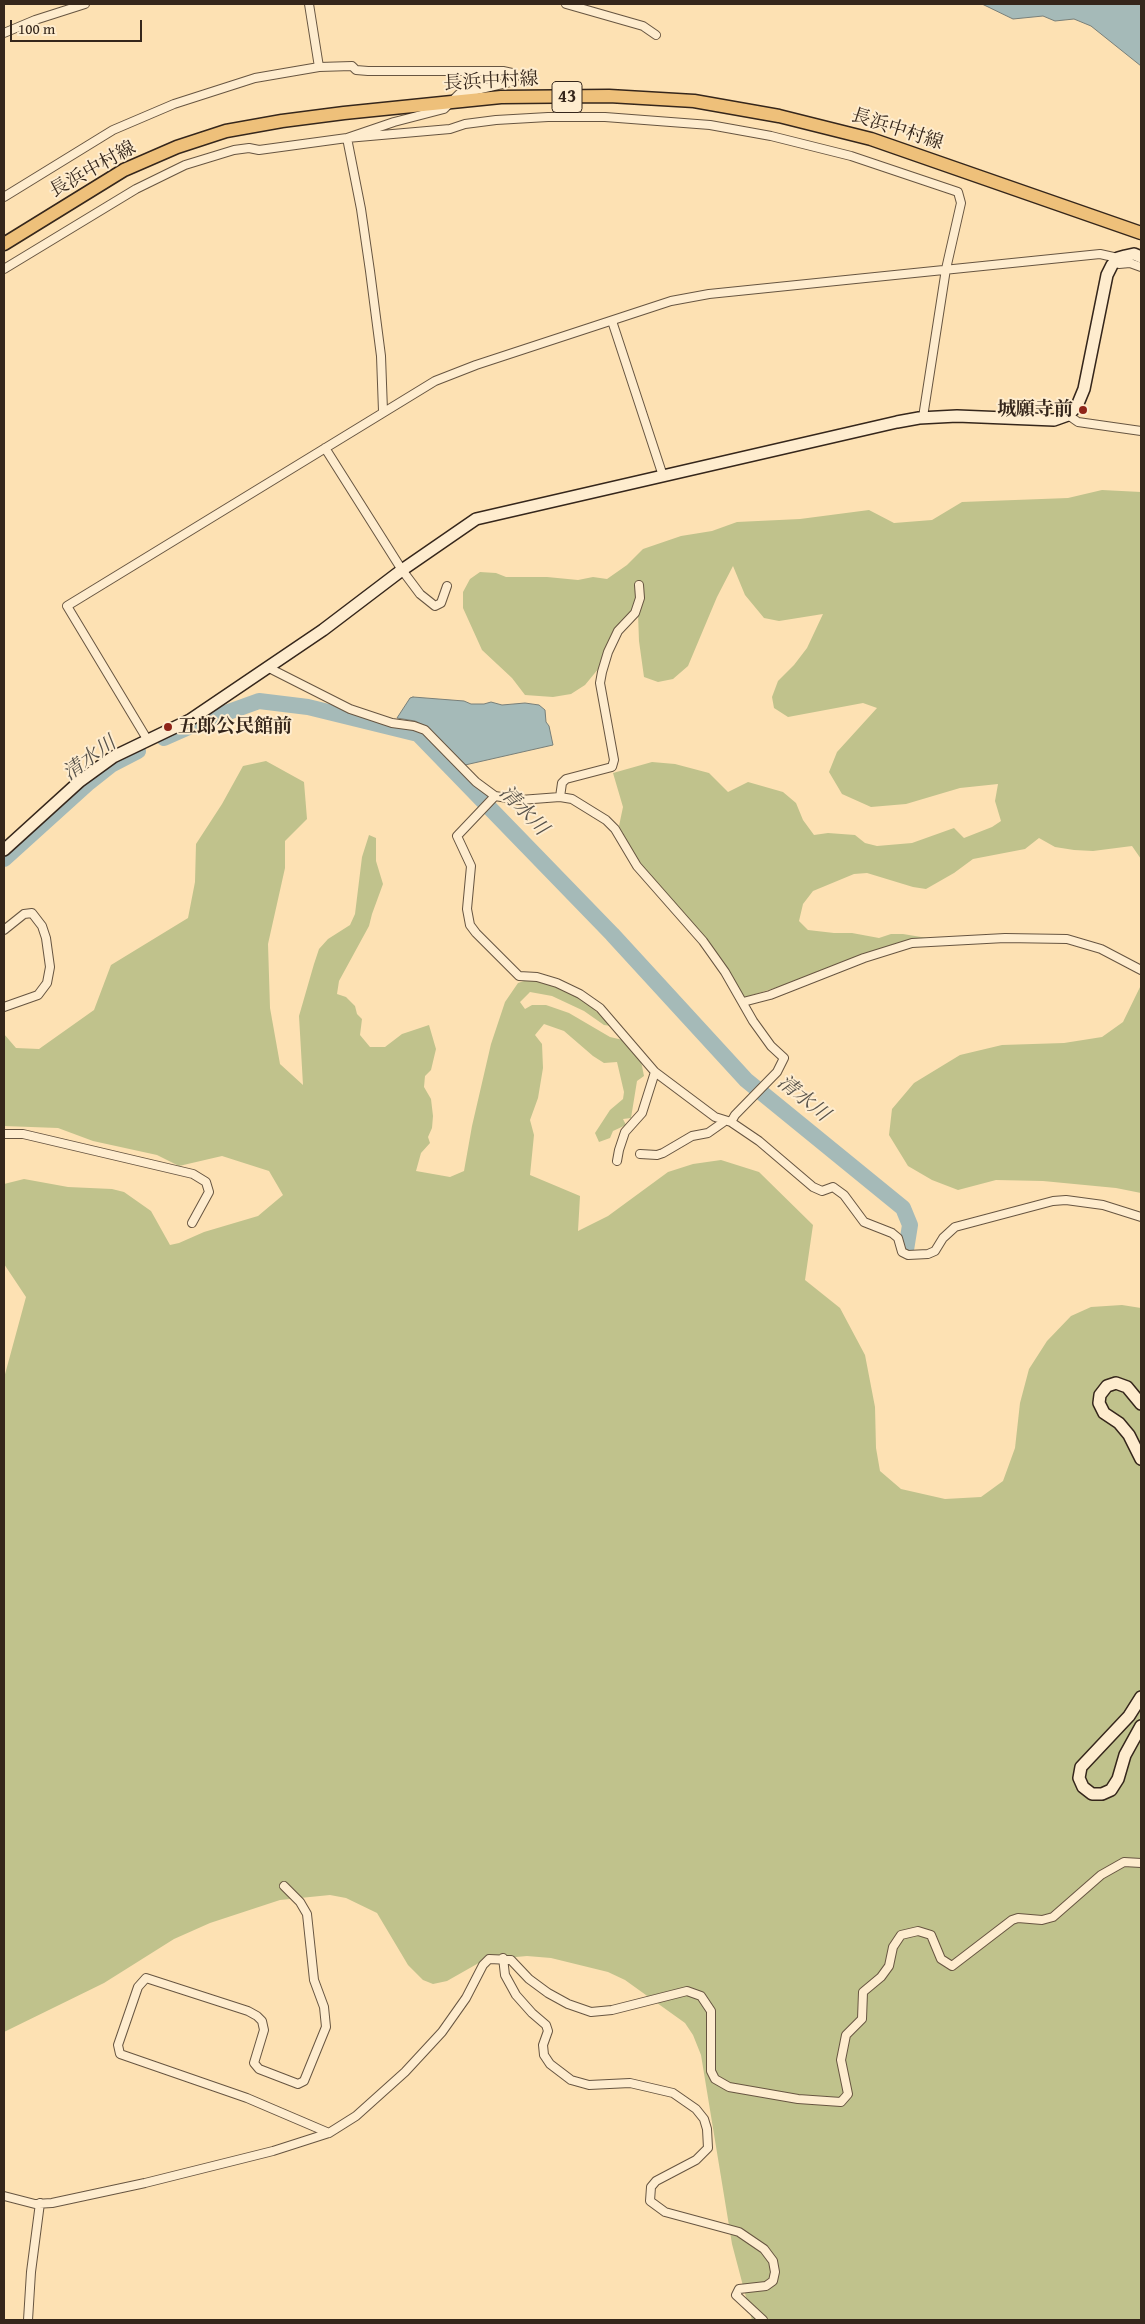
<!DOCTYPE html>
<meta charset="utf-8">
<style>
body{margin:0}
#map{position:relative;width:1145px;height:2324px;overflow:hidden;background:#fde1b3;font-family:"Gentium Book Plus",serif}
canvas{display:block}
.frame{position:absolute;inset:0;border:5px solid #35261b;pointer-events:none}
.scale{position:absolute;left:10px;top:20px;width:132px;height:22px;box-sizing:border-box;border:2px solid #35261b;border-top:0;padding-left:6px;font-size:15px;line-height:18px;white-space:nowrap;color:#35261b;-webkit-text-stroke:4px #feecce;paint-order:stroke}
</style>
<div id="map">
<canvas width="1145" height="2324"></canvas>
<div class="frame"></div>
<div class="scale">100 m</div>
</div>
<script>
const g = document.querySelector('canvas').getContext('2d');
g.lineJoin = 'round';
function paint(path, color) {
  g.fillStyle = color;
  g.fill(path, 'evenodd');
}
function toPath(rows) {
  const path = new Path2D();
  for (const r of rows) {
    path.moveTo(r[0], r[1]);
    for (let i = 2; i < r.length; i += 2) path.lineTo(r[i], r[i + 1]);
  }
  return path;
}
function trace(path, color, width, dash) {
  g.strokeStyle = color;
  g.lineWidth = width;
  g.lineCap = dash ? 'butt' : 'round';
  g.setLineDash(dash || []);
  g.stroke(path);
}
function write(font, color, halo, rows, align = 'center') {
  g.font = font + ' "Gentium Book Plus","Noto Serif JP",serif';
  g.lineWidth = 4;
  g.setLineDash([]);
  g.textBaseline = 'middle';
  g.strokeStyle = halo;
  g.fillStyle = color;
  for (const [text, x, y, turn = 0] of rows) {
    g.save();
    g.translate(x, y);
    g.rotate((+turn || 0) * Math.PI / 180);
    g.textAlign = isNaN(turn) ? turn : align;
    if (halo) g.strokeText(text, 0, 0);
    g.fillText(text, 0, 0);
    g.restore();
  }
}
const green = toPath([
 [1102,490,1141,492,1141,859,1132,846,1093,851,1074,850,1055,847,1039,838,1025,849,973,859,954,873,926,889,913,887,867,873,854,874,813,891,803,904,799,921,808,930,834,933,852,933,879,938,891,934,903,934,927,938,911,940,800,980,743,998,647,873,626,840,619,826,623,807,613,773,652,762,675,764,709,773,728,792,748,782,783,792,796,803,803,820,814,835,828,833,855,835,865,843,877,846,912,843,954,828,964,838,992,827,1001,821,995,801,998,784,960,788,906,804,871,807,842,794,829,772,837,752,877,708,863,703,788,717,774,708,772,697,778,681,794,665,807,648,823,614,779,621,764,618,745,595,733,566,717,597,688,666,673,679,658,682,644,677,639,641,638,613,607,648,599,668,585,685,571,694,553,697,525,695,512,678,482,650,463,608,463,592,470,579,480,572,496,573,506,577,547,577,578,580,593,577,607,579,627,565,643,549,681,536,712,531,737,522,800,519,869,510,894,523,932,520,962,502,1068,498],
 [266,761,304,782,307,819,285,841,285,868,268,944,270,1008,280,1064,303,1085,299,1016,314,964,319,949,328,939,350,925,355,914,362,857,369,835,376,838,376,861,383,884,372,914,369,926,339,981,337,994,346,997,355,1006,357,1014,362,1019,360,1035,370,1047,385,1047,402,1034,429,1025,436,1049,431,1070,425,1076,424,1087,431,1099,433,1116,432,1128,428,1137,430,1143,421,1153,416,1171,450,1177,464,1171,472,1126,491,1044,505,1002,518,983,527,980,541,981,567,990,590,1005,611,1026,604,1025,584,1011,552,996,530,992,520,1002,525,1009,532,1005,546,1005,569,1013,610,1037,623,1040,641,1061,644,1076,637,1081,631,1118,623,1119,626,1125,613,1131,610,1138,599,1142,595,1133,610,1110,623,1099,624,1092,617,1062,604,1063,593,1056,564,1031,544,1024,535,1035,542,1044,543,1068,538,1098,530,1120,534,1135,530,1175,580,1196,578,1231,608,1216,668,1172,693,1164,721,1160,759,1172,813,1225,805,1280,840,1308,865,1355,875,1407,876,1448,880,1471,901,1489,945,1499,981,1497,1003,1481,1015,1448,1020,1403,1029,1369,1047,1341,1071,1316,1091,1307,1122,1305,1141,1308,1141,2320,752,2320,732,2244,701,2055,693,2035,685,2023,625,1980,608,1972,551,1958,527,1956,484,1960,447,1981,433,1984,423,1980,408,1965,377,1913,346,1898,330,1895,280,1900,210,1923,174,1939,104,1983,4,2032,4,1378,26,1297,4,1264,4,1184,24,1179,68,1187,112,1189,124,1192,151,1211,170,1245,179,1243,204,1232,258,1216,283,1195,269,1171,222,1156,179,1166,157,1155,93,1141,58,1128,4,1126,4,1034,16,1048,39,1049,94,1010,111,965,188,918,195,882,196,844,222,804,243,766],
 [1141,985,1141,1193,1116,1188,1043,1181,996,1180,958,1190,932,1180,908,1166,889,1135,892,1109,914,1083,960,1055,1002,1045,1064,1043,1102,1037,1123,1022]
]);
const water = toPath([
 [982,4,1141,4,1141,66,1091,26,1074,19,1055,21,1043,16,1013,19,982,4],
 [413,697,464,701,471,704,484,704,491,702,502,705,525,703,539,705,545,710,546,722,549,726,553,745,465,765,427,727,415,721,397,718,410,698,413,697]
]);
const river = toPath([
 [164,738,198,723,259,701,308,707,418,734,612,934,746,1080,903,1208,910,1225,906,1250],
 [4,859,87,784,111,765,138,751]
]);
const street = toPath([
 [309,4,319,67],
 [566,4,643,26,656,35],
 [4,33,35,20,85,4],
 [4,197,113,130,174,104,255,78,319,67,352,66,356,70,368,71,503,71,512,73,515,77,511,82,459,94,444,109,394,122,347,138,361,209,370,271,381,356,383,411],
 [1115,261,1119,264,1130,263,1141,267],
 [4,269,136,189,185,165,234,150,249,148,259,150,347,138,450,129,465,124,496,120,548,117,605,117,710,125,771,136,851,156,958,192,961,203,946,269,923,417],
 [612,321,663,476],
 [1068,415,1078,422,1141,431],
 [325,448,402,570,420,594,435,606,441,603,447,586],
 [267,667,350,709,392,723,414,726,425,730,476,782,495,796,520,800,560,797,572,799,606,820,615,829,637,866,703,941,725,972,753,1021,771,1046,784,1058,777,1072,735,1115,731,1122],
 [147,739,67,606,435,381,476,365,671,301,709,294,1100,254,1118,258],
 [495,796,457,836,471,866,467,909,470,925,476,933,519,976,537,977,557,983,580,994,600,1008,655,1072,715,1117,731,1122,759,1141,813,1187,822,1191,833,1187,844,1195,864,1222,892,1233,898,1238,902,1252,908,1255,928,1254,935,1251,943,1238,955,1227,1053,1201,1066,1200,1103,1205,1141,1217],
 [560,797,562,783,566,779,612,767,614,760,600,683,602,672,608,652,618,631,635,613,640,598,639,585],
 [4,930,24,914,32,913,42,926,46,938,50,967,47,983,38,995,4,1007],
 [743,1002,770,995,864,958,912,943,1005,938,1067,939,1101,949,1141,970],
 [4,1134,23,1134,193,1174,206,1182,209,1192,192,1223],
 [640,1154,657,1155,663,1153,692,1136,708,1133,725,1121],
 [617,1161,619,1150,625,1132,642,1113,655,1072],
 [284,1886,300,1902,307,1914,314,1980,324,2007,326,2027,304,2081,298,2084,259,2069,254,2063,264,2030,262,2021,257,2016,248,2011,146,1978,138,1987,118,2045,120,2054,247,2098,329,2133],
 [503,1958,505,1975,516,1995,532,2013,546,2025,548,2031,543,2045,544,2055,550,2064,571,2080,589,2085,630,2083,673,2093,696,2109,704,2119,707,2129,708,2148,696,2160,656,2181,651,2187,650,2201,665,2212,739,2232,764,2249,773,2261,775,2272,773,2281,766,2286,739,2289,736,2295,763,2320],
 [4,2196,35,2204,52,2203,145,2183,273,2151,329,2133,356,2116,405,2072,442,2032,466,1998,483,1965,489,1959,511,1960,529,1979,548,1993,568,2004,591,2012,612,2010,687,1991,701,1996,711,2011,711,2071,715,2079,729,2087,798,2099,841,2102,848,2094,841,2060,846,2035,862,2019,863,1992,881,1977,889,1966,893,1947,901,1935,918,1931,931,1935,941,1959,952,1966,1012,1920,1018,1918,1042,1920,1053,1917,1101,1875,1124,1862,1141,1863],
 [28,2320,31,2272,40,2203]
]);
const secondary = toPath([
 [4,850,80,781,113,757,190,720,323,630,402,570,476,519,897,422,919,418,957,416,1054,420,1068,415,1077,406,1084,389,1107,275,1112,265,1118,258,1125,256,1134,254,1141,257],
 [1141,1404,1127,1387,1116,1383,1107,1386,1100,1395,1099,1403,1104,1413,1119,1423,1129,1435,1141,1459],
 [1141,1697,1129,1716,1081,1767,1079,1778,1083,1787,1092,1794,1102,1794,1111,1790,1118,1779,1125,1755,1141,1726]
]);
const primary = toPath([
 [4,244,124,170,177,147,226,131,282,121,344,113,501,97,609,96,694,101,779,116,871,139,1141,233]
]);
const markers = [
 [1083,410,5,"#8f2418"],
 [168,727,5,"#8f2418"]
];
const shields = [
 [567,97,30]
];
const shieldNames = [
 ["43",567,97]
];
const streetNames = [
 ["長浜中村線",491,82,-3],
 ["長浜中村線",897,130,18],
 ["長浜中村線",93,170,-29]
];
const poiNames = [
 ["城願寺前",1073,410],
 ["五郎公民館前",178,727,"left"]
];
const waterNames = [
 ["清水川",90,759,-36],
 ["清水川",523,811,46],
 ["清水川",803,1099,39]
];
paint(green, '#c0c28c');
paint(water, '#a5bab8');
trace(water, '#787f79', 1);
trace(river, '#a5bab8', 16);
trace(street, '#675541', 10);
trace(secondary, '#35261b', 14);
trace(primary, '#35261b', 15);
trace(street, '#feecce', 8);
trace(secondary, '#feecce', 11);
trace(primary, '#eec07a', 12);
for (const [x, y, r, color] of markers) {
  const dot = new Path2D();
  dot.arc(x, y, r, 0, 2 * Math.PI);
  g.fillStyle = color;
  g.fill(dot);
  trace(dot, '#feecce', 2);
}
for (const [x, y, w] of shields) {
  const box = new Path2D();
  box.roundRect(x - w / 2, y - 15.5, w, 31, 4);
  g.fillStyle = '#feecce';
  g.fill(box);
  trace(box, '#35261b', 1);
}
write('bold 18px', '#35261b', null, shieldNames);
write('19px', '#35261b', '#feecce', streetNames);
write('bold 19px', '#35261b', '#feecce', poiNames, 'right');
write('italic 20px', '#57524a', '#feecce', waterNames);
</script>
